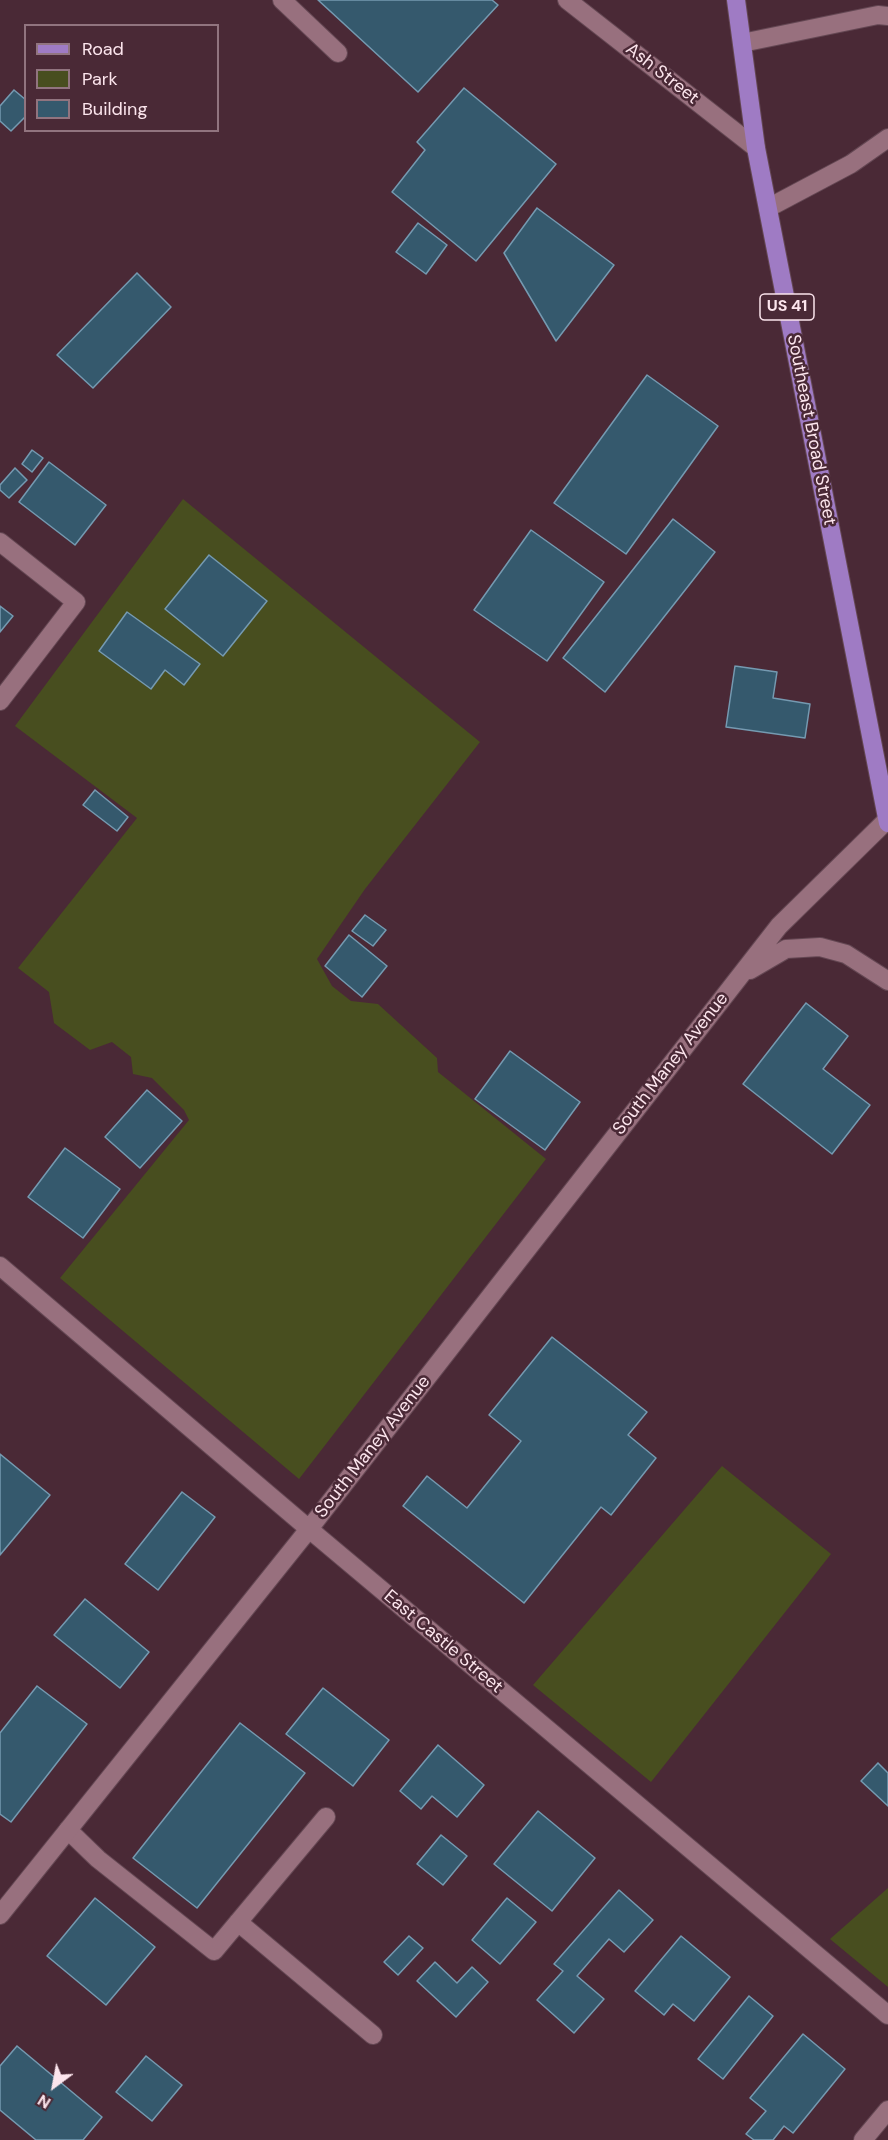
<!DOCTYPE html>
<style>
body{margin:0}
#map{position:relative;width:888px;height:2140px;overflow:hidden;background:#4a2936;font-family:"DM Sans",sans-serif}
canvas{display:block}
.legend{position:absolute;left:24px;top:24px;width:195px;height:108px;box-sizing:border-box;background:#4a2936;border:2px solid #91747f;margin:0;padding:8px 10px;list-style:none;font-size:18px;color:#fce5ed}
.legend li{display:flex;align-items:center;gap:12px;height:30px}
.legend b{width:30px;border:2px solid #91747f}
.north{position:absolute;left:24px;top:2056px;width:60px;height:60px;-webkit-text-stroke:4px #4a2936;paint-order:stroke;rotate:212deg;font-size:16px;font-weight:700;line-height:24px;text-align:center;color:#fce5ed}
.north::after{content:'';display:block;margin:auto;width:21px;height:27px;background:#fce5ed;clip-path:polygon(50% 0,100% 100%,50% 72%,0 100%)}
</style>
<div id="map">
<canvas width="888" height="2140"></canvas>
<ul class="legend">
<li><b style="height:8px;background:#9f7bc4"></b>Road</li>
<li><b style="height:16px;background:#484e1f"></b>Park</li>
<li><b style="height:16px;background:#35596d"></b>Building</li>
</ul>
<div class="north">N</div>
</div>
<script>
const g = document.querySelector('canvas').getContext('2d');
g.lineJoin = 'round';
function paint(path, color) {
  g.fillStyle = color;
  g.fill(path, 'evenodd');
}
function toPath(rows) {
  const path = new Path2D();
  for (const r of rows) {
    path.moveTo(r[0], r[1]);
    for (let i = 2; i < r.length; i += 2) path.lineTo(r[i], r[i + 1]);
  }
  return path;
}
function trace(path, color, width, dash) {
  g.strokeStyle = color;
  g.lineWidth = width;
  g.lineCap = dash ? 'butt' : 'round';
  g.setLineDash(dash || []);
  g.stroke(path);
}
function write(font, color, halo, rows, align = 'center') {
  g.font = font + ' "DM Sans",sans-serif';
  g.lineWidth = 5;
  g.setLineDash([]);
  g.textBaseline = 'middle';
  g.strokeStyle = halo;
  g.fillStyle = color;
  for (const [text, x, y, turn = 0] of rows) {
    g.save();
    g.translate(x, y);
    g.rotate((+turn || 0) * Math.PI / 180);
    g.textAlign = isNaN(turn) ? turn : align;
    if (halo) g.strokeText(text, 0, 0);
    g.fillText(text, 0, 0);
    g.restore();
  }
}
const green = toPath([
 [183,499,480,742,365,889,317,959,332,986,351,1001,378,1004,437,1058,438,1072,546,1159,299,1479,60,1278,189,1120,184,1110,152,1078,133,1074,131,1057,112,1042,90,1050,54,1023,49,992,18,968,137,818,15,726],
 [722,1466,831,1554,651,1782,533,1685],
 [888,1888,888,1987,830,1939]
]);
const building = toPath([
 [318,0,492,0,498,5,418,92,318,0],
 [464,88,556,164,476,261,392,192,425,150,417,142,464,88],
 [14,90,26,100,26,116,11,131,0,121,0,106,14,90],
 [537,208,614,265,556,341,504,253,537,208],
 [418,223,447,245,426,274,396,252,418,223],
 [137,273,171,307,93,388,57,355,137,273],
 [647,375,718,426,626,554,554,503,647,375],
 [32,450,43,458,32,472,22,464,32,450],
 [49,462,106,505,75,545,19,502,49,462],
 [15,468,27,480,9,498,0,490,0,485,15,468],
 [673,519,715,552,605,692,563,658,673,519],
 [531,530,604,582,547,661,474,610,531,530],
 [209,555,267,601,223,656,165,609,209,555],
 [0,606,13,616,0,632,0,606],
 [127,612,200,664,184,685,165,670,151,689,99,651,127,612],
 [735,666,777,672,773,698,810,704,805,738,726,727,735,666],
 [95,790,128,817,117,831,83,805,95,790],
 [365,915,386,930,373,946,352,931,365,915],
 [349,935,387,966,362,997,325,966,349,935],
 [806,1003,848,1036,823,1069,870,1105,832,1154,743,1084,806,1003],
 [510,1051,580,1102,545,1150,475,1099,510,1051],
 [147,1090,182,1121,140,1168,105,1137,147,1090],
 [65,1148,120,1189,83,1238,28,1197,65,1148],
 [552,1337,647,1412,628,1435,656,1458,611,1515,601,1507,524,1603,403,1506,427,1476,467,1508,521,1441,489,1415,552,1337],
 [0,1454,50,1495,0,1555,0,1454],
 [182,1492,215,1517,158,1590,125,1564,182,1492],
 [85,1599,149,1652,120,1688,54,1635,85,1599],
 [37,1686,87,1724,11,1822,0,1814,0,1733,37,1686],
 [323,1688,389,1740,353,1786,286,1734,323,1688],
 [240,1723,305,1773,197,1908,133,1858,240,1723],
 [438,1745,484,1785,457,1817,432,1796,421,1809,400,1791,438,1745],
 [878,1763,888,1773,888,1806,861,1781,878,1763],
 [538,1811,595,1858,552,1911,494,1864,538,1811],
 [441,1835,467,1856,443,1885,417,1864,441,1835],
 [619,1890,653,1920,624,1952,609,1939,577,1976,604,1999,574,2033,537,2000,563,1971,554,1964,619,1890],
 [95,1898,155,1947,106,2005,47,1956,95,1898],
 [507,1898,536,1922,500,1964,472,1940,507,1898],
 [409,1936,423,1948,398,1975,384,1962,409,1936],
 [681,1936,730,1977,694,2021,673,2004,664,2015,635,1991,681,1936],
 [435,1962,457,1983,472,1967,488,1982,456,2017,417,1981,435,1962],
 [749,1996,773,2016,723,2079,698,2059,749,1996],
 [803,2034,845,2069,793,2133,784,2126,773,2140,754,2140,746,2134,766,2111,750,2098,803,2034],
 [17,2046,102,2117,83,2140,36,2140,0,2110,0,2066,17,2046],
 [146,2056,182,2085,152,2121,116,2092,146,2056]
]);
const service = toPath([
 [282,0,338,53],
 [742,43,878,15,888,16],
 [768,208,851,164,888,138],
 [68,1830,98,1859,214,1951,326,1817],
 [238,1922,373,2035],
 [863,2140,888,2110]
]);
const minor = toPath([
 [567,0,756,148],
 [0,542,76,602,0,701],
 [750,970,786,949,820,947,846,954,888,981],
 [0,1266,309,1529,888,2015],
 [0,1915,309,1529,779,926,887,820]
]);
const primary = toPath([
 [736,0,756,148,888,823]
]);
const shields = [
 [787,307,54]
];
const shieldNames = [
 ["US 41",787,307]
];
const streetNames = [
 ["Ash Street",662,74,38],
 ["Southeast Broad Street",811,430,79],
 ["South Maney Avenue",671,1064,-52],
 ["South Maney Avenue",373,1447,-52],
 ["East Castle Street",443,1642,40]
];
paint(green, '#484e1f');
paint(building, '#35596d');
trace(building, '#759ab1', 1.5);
trace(service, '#644753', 20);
trace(minor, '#644753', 20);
trace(primary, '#644753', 20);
trace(service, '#98707e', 18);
trace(minor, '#98707e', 18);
trace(primary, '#9f7bc4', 18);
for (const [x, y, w] of shields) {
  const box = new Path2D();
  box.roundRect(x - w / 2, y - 13, w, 26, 4.5);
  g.fillStyle = '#4a2936';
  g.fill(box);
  trace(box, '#fce5ed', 1.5);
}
write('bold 16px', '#fce5ed', null, shieldNames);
write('18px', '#fce5ed', '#4a2936', streetNames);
</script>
